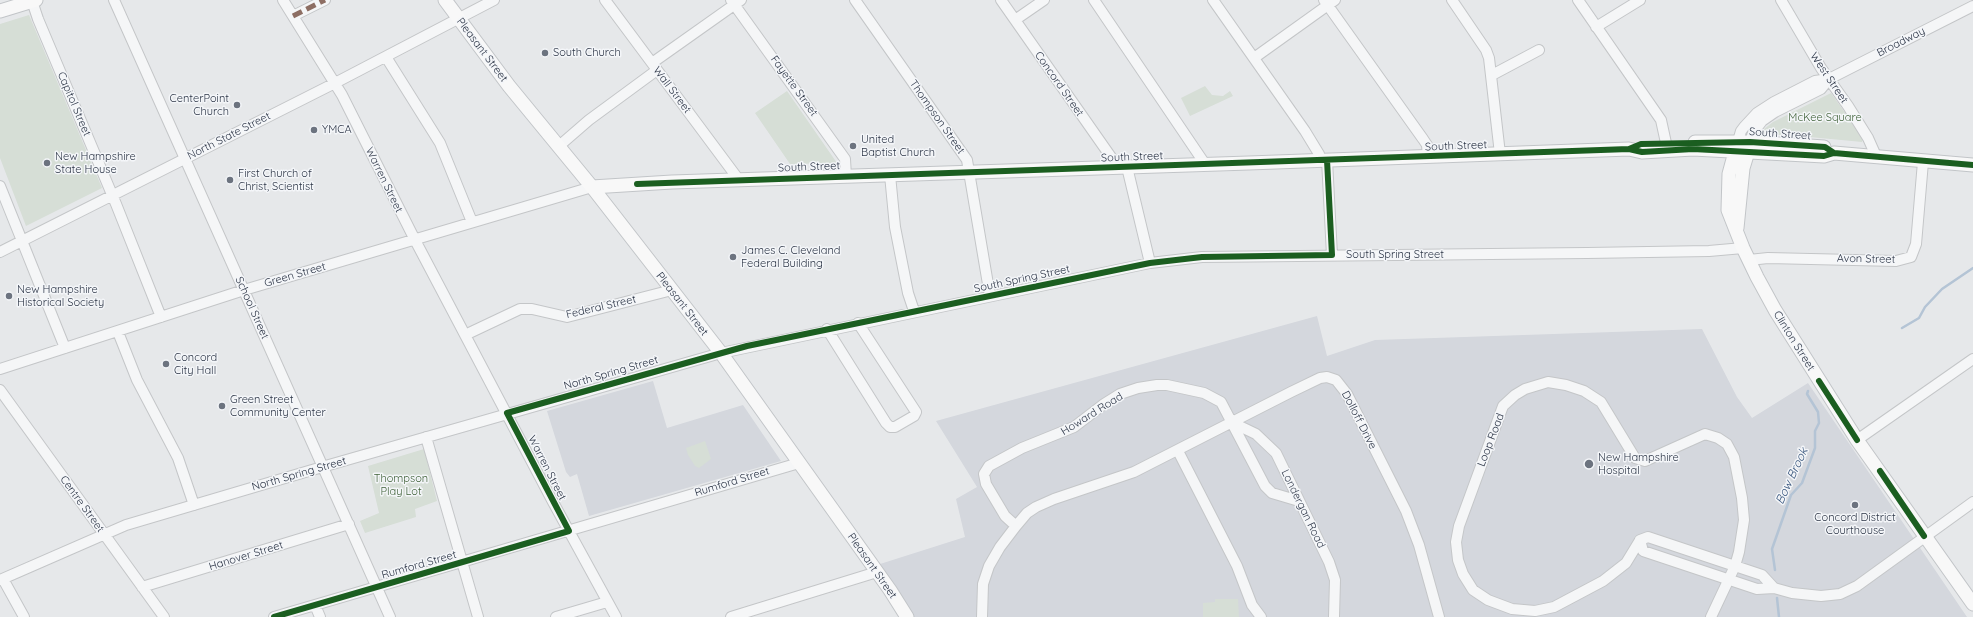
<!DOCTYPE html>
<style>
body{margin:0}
canvas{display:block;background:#e6e8ea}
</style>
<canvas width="1973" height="617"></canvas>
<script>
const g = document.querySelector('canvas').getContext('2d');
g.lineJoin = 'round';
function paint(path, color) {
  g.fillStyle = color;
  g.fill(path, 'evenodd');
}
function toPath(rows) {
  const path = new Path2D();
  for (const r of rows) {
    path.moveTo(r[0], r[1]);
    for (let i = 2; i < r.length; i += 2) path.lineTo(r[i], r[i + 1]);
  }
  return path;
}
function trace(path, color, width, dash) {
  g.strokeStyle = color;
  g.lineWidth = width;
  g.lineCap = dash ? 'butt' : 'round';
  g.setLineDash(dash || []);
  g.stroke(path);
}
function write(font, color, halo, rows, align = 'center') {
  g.font = font + ' Quicksand,sans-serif';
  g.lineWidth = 3;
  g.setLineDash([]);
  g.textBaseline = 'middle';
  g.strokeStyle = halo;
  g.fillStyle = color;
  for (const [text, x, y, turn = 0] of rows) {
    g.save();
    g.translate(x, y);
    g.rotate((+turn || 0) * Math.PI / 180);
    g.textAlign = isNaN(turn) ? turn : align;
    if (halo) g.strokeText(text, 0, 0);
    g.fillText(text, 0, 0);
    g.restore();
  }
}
const built = toPath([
 [1317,316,1327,356,1375,340,1702,329,1737,397,1752,418,1808,383,1967,617,914,617,880,564,965,537,956,499,977,487,936,421],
 [653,381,667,428,743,405,781,461,589,516,577,474,570,477,566,472,547,411]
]);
const green = toPath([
 [29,15,102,188,26,226,0,158,0,24],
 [1205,86,1212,95,1223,96,1230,91,1233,96,1190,116,1181,98],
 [787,91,837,163,790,164,755,113],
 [1831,93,1846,114,1863,139,1862,142,1789,135,1761,135,1764,129,1773,122],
 [705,441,711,459,699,468,695,466,688,455,686,448],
 [424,449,437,501,415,509,416,517,365,533,360,521,379,513,368,466],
 [1215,599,1238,599,1239,617,1203,617,1203,603,1215,602]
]);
const stream = toPath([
 [1902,328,1919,318,1925,307,1942,289,1973,268],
 [1775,570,1772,549,1791,495,1802,483,1815,448,1815,431,1819,423,1818,412,1807,394,1808,391],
 [1777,598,1779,617]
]);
const minor = toPath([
 [114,0,390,617],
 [283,0,342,95,415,240,553,502,616,617],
 [605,0,739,180],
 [731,0,845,159,846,176],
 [855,0,967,160,990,296],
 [1001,0,1118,167],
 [1094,0,1205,164],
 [1213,0,1305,131,1319,154,1320,160],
 [1324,0,1423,139,1427,145,1428,157],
 [1452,0,1486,50,1489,58,1500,154],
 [1578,0,1661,120,1666,143],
 [1781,0,1821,68,1848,106,1868,138,1876,156],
 [32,1,38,19,116,204,161,317],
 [293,16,325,0],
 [1015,20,1044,0],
 [1596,27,1640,0],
 [386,57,440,143,472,222],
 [1254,58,1335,0],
 [652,63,741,0],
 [1492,75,1539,50],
 [1750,142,1753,133,1762,121,1775,112,1821,89,1829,79],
 [559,146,589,120,657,70],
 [1736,148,1741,131,1744,127,1757,113,1774,102,1815,81,1829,79,1973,6],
 [1327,160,1332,255],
 [1127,167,1150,263],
 [890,175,895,227,908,293,914,311],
 [0,186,65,348],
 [0,252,335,83,494,0],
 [1749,260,1768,258,1896,261,1911,257,1916,244,1923,162],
 [827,329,886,423,890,427,895,427,914,416,916,412,858,323],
 [118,332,137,380,178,458,194,505],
 [465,335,520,309,532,309,567,317,672,290],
 [0,369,244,290,592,187],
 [0,390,164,617],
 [1233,423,1256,434,1276,453,1329,562,1335,580,1334,617],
 [426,437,478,617],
 [1857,440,1973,359],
 [1178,451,1237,566,1252,605,1261,617],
 [1016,526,1005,516,986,484,984,474,989,466,1022,448,1074,427,1104,404,1120,394,1138,388,1157,385,1167,385,1204,393,1221,402,1265,486,1272,493,1299,501],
 [1640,540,1626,563,1603,581,1554,607,1535,611,1512,609,1488,600,1473,590,1463,574,1458,560,1456,542,1459,526,1503,406,1515,395,1525,389,1548,382,1566,385,1584,391,1601,402,1635,458,1645,461,1705,434,1718,438,1727,444,1734,457,1742,498,1744,520,1739,552,1735,566,1711,617],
 [3,579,24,617],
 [0,580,126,525,329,465,721,353,1150,263,1202,257,1587,253,1709,251,1743,248],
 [142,587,349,524],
 [1774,588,1762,575,1648,537,1640,540,1643,551,1757,589,1774,588,1792,593,1821,596,1840,594,1857,586,1973,502],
 [315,605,320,617],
 [274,617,799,463],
 [556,617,607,602],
 [731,617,877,572],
 [982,617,983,584,989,566,1000,547,1016,526,1027,513,1036,507,1054,499,1134,472,1291,392,1320,378,1327,377,1336,380,1347,394,1406,511,1419,545,1439,617]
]);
const major = toPath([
 [445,0,509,86,592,187,721,353,890,590,907,617],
 [0,11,36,0],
 [1695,142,1750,142,1824,147],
 [1735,152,1729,174,1728,210,1743,248,1757,277,1775,310,1857,440,1973,604],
 [592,187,672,182,1249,163,1629,149,1642,152,1693,149,1824,156,1834,153,1973,165],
 [1737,228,1743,168,1750,145]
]);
const quiet = toPath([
 [293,16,325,0]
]);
const cycleway = toPath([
 [1629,149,1641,144,1750,142,1825,147,1834,153],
 [637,184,1629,149,1642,152,1693,149,1824,156,1834,153,1973,165],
 [1819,381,1857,440],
 [1880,471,1924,536],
 [274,617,569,531,507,413,747,346,1150,263,1202,257,1332,255,1327,160]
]);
const markers = [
 [545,53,4,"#6c737f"],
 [237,105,4,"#6c737f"],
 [314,130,4,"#6c737f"],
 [853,146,4,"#6c737f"],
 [47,163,4,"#6c737f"],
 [230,180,4,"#6c737f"],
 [733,257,4,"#6c737f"],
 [9,296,4,"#6c737f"],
 [166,364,4,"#6c737f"],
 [222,406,4,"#6c737f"],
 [1589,464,5,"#6c737f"],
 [1855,505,4,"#6c737f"]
];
const streetNames = [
 ["Broadway",1901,42,-27],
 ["Pleasant Street",482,50,53],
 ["West Street",1829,78,56],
 ["Concord Street",1059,84,55],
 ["Fayette Street",794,86,54],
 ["Wall Street",672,90,53],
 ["Capitol Street",74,104,67],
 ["Thompson Street",937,117,55],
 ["South Street",1780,134,4],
 ["North State Street",229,136,-27],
 ["South Street",1456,146,-2],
 ["South Street",1132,157,-2],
 ["South Street",809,167,-2],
 ["Warren Street",384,180,64],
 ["South Spring Street",1395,255],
 ["Avon Street",1866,259,1],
 ["Green Street",295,275,-16],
 ["South Spring Street",1022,279,-12],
 ["Pleasant Street",682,304,52],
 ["Federal Street",601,307,-13],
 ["School Street",252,308,66],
 ["Clinton Street",1794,341,58],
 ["North Spring Street",611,373,-16],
 ["Howard Road",1092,414,-32],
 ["Dolloff Drive",1359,420,63],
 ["Loop Road",1491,440,-69],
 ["Warren Street",547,468,63],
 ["North Spring Street",299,474,-16],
 ["Rumford Street",732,482,-17],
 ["Centre Street",82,504,54],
 ["Londergan Road",1303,509,64],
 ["Hanover Street",246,556,-17],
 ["Rumford Street",419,565,-16],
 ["Pleasant Street",872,566,55]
];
const poiNames = [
 ["South Church",553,53],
 ["CenterPoint",229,99,"right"],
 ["Church",229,112,"right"],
 ["YMCA",322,130],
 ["United",861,140],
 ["Baptist Church",861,153],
 ["New Hampshire",55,157],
 ["State House",55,170],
 ["First Church of",238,174],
 ["Christ, Scientist",238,187],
 ["James C. Cleveland",741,251],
 ["Federal Building",741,264],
 ["New Hampshire",17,290],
 ["Historical Society",17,303],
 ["Concord",174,358],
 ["City Hall",174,371],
 ["Green Street",230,400],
 ["Community Center",230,413],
 ["New Hampshire",1598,458],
 ["Hospital",1598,471],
 ["Concord District",1855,518,"center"],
 ["Courthouse",1855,531,"center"]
];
const parkNames = [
 ["McKee Square",1825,118],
 ["Thompson",401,479],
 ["Play Lot",401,492]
];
const waterNames = [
 ["Bow Brook",1792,476,-65]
];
paint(built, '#d4d7dd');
paint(green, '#d6ded6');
trace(stream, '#b4c4d5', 2.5);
trace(minor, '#c4c6c8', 12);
trace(major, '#c2c5c8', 15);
trace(minor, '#f5f6f7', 10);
trace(major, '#f8f8f8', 13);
trace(quiet, '#8d6e63', 5, [10, 5]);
trace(cycleway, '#1b5e20', 6);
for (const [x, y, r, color] of markers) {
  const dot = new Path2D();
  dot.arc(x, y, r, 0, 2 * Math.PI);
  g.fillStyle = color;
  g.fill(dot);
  trace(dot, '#f4f6f9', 1.5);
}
write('11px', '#2b3445', '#f4f6f9', streetNames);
write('11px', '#2b3445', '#f4f6f9', poiNames, 'left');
write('11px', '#3f6138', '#f4f6f9', parkNames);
write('italic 12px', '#34527a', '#f4f6f9', waterNames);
</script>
